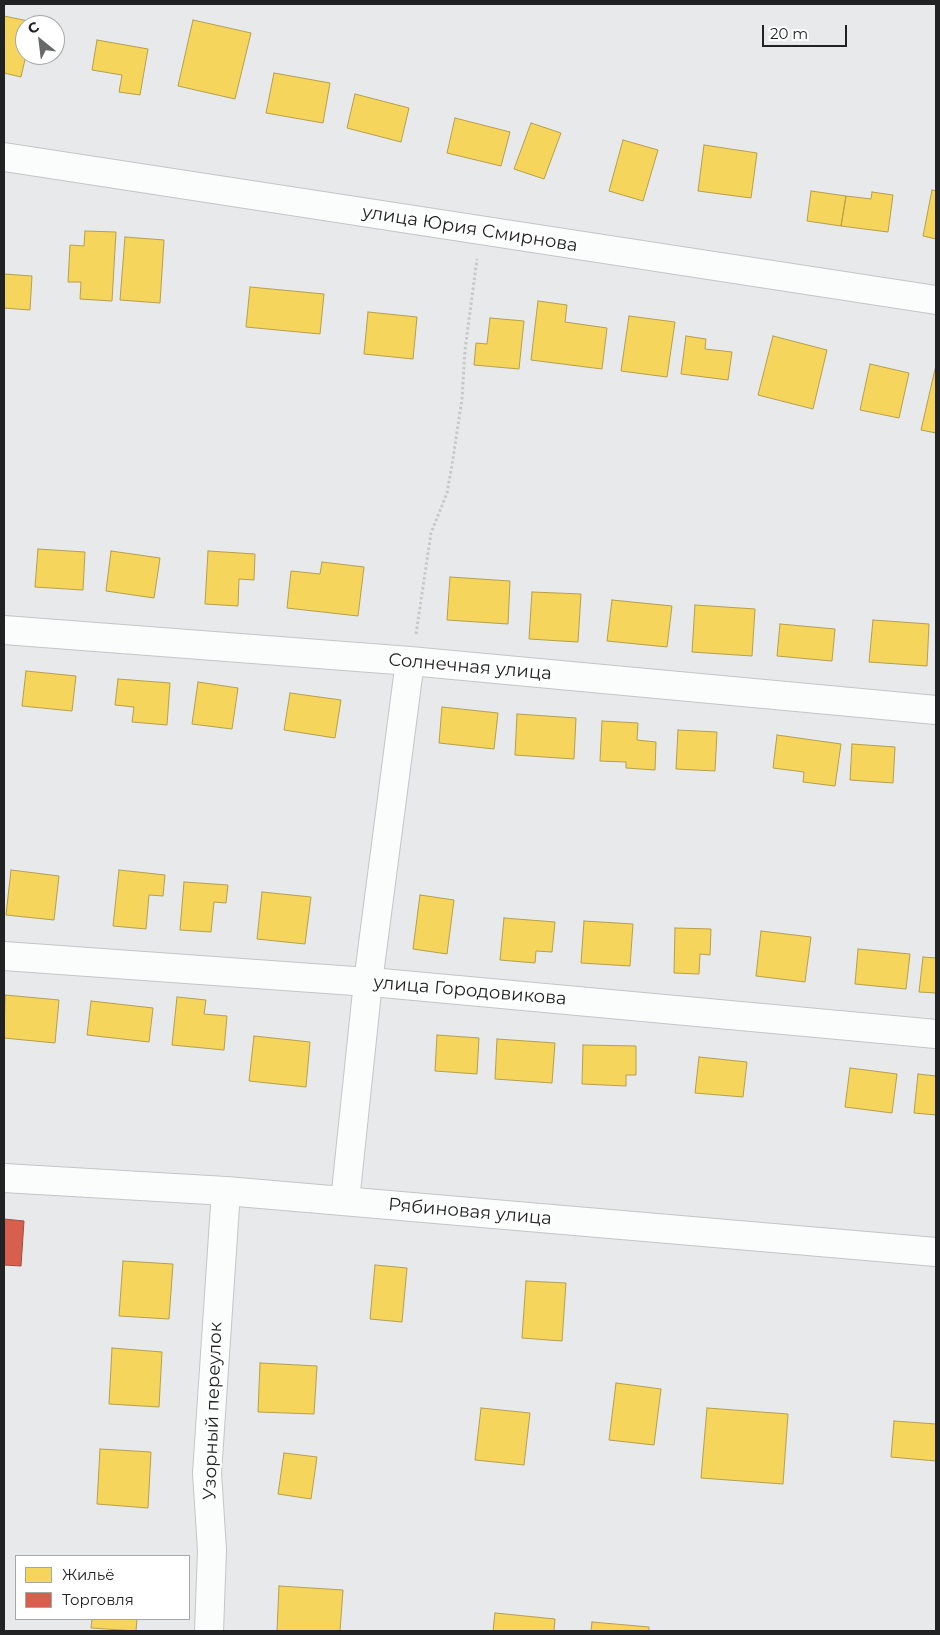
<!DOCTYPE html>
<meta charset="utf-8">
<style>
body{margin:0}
#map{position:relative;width:940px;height:1635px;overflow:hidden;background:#e7e9eb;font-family:Montserrat,sans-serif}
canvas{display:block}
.frame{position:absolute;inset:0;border:5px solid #212223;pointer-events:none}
.legend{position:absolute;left:15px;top:1555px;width:175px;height:65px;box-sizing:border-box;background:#fff;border:1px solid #a6a7a7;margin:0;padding:6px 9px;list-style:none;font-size:15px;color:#212223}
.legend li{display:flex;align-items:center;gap:10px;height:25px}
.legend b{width:25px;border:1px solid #a6a7a7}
.north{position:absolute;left:15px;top:15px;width:50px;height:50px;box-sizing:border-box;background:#fff;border:1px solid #a6a7a7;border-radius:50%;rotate:331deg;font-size:14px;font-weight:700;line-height:20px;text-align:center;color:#212223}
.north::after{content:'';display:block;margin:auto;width:18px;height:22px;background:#666869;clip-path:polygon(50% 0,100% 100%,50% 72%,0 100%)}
.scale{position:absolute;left:762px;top:25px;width:85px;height:22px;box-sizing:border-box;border:2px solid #212223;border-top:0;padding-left:6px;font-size:15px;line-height:18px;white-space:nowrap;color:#212223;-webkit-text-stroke:4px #fff;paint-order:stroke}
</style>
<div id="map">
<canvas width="940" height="1635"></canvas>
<div class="frame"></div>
<ul class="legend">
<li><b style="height:14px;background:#f6d55c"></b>Жильё</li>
<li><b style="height:14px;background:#d6604d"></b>Торговля</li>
</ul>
<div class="north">С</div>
<div class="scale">20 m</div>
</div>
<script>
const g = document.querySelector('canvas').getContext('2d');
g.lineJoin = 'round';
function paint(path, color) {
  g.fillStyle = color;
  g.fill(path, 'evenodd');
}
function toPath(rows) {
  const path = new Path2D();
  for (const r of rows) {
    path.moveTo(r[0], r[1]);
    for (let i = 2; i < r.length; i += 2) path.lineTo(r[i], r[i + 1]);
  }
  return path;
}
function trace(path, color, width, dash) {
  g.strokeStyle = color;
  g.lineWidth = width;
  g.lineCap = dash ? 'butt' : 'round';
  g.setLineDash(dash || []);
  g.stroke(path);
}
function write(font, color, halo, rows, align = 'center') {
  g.font = font + ' Montserrat,sans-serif';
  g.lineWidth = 5;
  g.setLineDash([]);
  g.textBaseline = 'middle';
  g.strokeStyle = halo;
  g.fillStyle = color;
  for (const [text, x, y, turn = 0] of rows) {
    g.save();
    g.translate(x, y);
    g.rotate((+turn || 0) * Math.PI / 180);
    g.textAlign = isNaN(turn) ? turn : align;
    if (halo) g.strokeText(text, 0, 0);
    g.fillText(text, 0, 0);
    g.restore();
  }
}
const homes = toPath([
 [4,16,33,22,32,25,25,25,26,55,21,77,4,73,4,16],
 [193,20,251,33,235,99,178,86,193,20],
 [97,40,148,49,140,95,119,92,122,75,92,70,97,40],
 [274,73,330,83,323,123,266,113,274,73],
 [355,94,409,108,401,142,347,128,355,94],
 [455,118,510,132,501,166,447,153,455,118],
 [531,123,561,133,544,179,514,169,531,123],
 [623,140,658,150,643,201,609,191,623,140],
 [704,145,757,153,751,198,698,191,704,145],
 [932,190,936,191,936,239,923,236,932,190],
 [811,191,846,196,841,226,807,221,811,191],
 [872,192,893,195,888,232,841,226,846,196,871,199,872,192],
 [85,231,116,232,112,301,80,299,81,282,68,282,70,245,84,246,85,231],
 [125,237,164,240,160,303,120,300,125,237],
 [4,274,32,276,30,310,4,308,4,274],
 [250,287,324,294,320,334,246,327,250,287],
 [538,301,567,305,565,322,607,328,602,369,531,360,538,301],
 [368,312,417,317,413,359,364,354,368,312],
 [629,316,675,322,667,377,621,371,629,316],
 [490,318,524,321,519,369,474,365,476,343,487,344,490,318],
 [686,336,706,339,705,349,732,352,728,380,681,374,686,336],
 [773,336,827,350,813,409,758,395,773,336],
 [870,364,909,373,899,418,860,410,870,364],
 [936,365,936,433,921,430,936,365],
 [38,549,85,552,83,590,35,587,38,549],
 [111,551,160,558,154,598,106,591,111,551],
 [208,551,255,554,254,580,239,579,238,606,205,604,208,551],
 [322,562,364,567,358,616,287,608,291,571,320,574,322,562],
 [450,577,510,581,508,624,447,620,450,577],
 [532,592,581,594,578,642,529,639,532,592],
 [612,600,672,606,667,647,607,641,612,600],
 [695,605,755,609,752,656,692,652,695,605],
 [873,620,929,624,927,666,869,662,873,620],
 [780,624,835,629,832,661,777,656,780,624],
 [26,671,76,676,72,711,22,706,26,671],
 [118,679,170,683,167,725,132,722,134,707,115,705,118,679],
 [198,682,238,688,232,729,192,724,198,682],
 [290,693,341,700,335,738,284,730,290,693],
 [442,707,498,713,494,749,439,743,442,707],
 [517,714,576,718,574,759,515,755,517,714],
 [602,721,638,723,637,740,656,742,655,770,626,768,626,762,600,761,602,721],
 [678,730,717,732,715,771,676,769,678,730],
 [777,735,841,744,835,786,803,782,804,772,773,768,777,735],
 [852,744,895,747,893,783,850,780,852,744],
 [11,870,59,876,54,920,6,915,11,870],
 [119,870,165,875,163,896,149,895,146,929,113,926,119,870],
 [184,882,228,885,226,903,214,902,211,932,180,930,184,882],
 [262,892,311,897,305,944,257,939,262,892],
 [420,895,454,900,447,954,413,949,420,895],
 [504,918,555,922,552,952,536,951,535,963,500,960,504,918],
 [584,921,633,924,630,966,581,963,584,921],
 [675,928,711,929,710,955,700,954,699,974,674,973,675,928],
 [761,931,811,937,805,982,756,976,761,931],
 [858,949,910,954,906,989,855,984,858,949],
 [923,957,936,958,936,993,919,992,923,957],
 [5,995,59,1000,55,1043,4,1038,5,995],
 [177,997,206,1000,204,1014,227,1016,224,1050,172,1045,177,997],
 [91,1001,153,1008,149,1042,87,1035,91,1001],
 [437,1035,479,1038,477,1074,435,1071,437,1035],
 [254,1036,310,1042,306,1087,249,1081,254,1036],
 [497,1039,555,1043,552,1083,495,1079,497,1039],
 [583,1045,636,1046,636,1075,626,1075,626,1086,582,1084,583,1045],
 [699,1057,747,1062,743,1097,695,1093,699,1057],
 [850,1068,897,1074,892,1113,845,1107,850,1068],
 [918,1074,936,1076,936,1115,914,1113,918,1074],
 [123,1261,173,1264,169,1319,119,1316,123,1261],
 [375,1265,407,1268,402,1322,370,1319,375,1265],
 [526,1281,566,1283,562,1341,522,1338,526,1281],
 [112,1348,162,1352,159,1407,109,1404,112,1348],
 [260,1363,317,1366,314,1414,258,1412,260,1363],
 [616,1383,661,1389,654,1445,609,1440,616,1383],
 [481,1408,530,1413,524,1465,475,1460,481,1408],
 [707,1408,788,1414,783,1484,701,1478,707,1408],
 [894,1421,936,1424,936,1461,891,1457,894,1421],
 [100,1449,151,1452,148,1508,97,1504,100,1449],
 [284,1453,317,1457,311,1499,278,1494,284,1453],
 [279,1586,343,1590,340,1631,277,1631,279,1586],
 [495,1613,555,1619,554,1631,493,1631,495,1613],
 [92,1619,137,1619,136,1631,91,1628,92,1619],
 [592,1622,649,1627,649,1631,591,1631,592,1622]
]);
const shops = toPath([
 [4,1219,24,1221,21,1266,4,1265,4,1219]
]);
const path = toPath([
 [416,634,431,533,447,493,452,465,462,399,465,350,477,259]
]);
const street = toPath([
 [4,157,936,300],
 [4,630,410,661,936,710],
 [4,956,382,983,936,1034],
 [4,1178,226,1191,936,1252],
 [345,1201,368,982,410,661],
 [209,1631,212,1550,207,1473,226,1191]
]);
const streetNames = [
 ["улица Юрия Смирнова",470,229,9],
 ["Солнечная улица",470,667,5],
 ["улица Городовикова",470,991,5],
 ["Рябиновая улица",470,1212,5],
 ["Узорный переулок",213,1411,-88]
];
paint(homes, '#f6d55c');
trace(homes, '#b69f4b', 1);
paint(shops, '#d6604d');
trace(shops, '#a04d40', 1);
trace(street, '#c4c5c6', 30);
trace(path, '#c8c8c8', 3, [2.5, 2.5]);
trace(street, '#fbfcfc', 28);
write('18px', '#212223', '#fff', streetNames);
</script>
